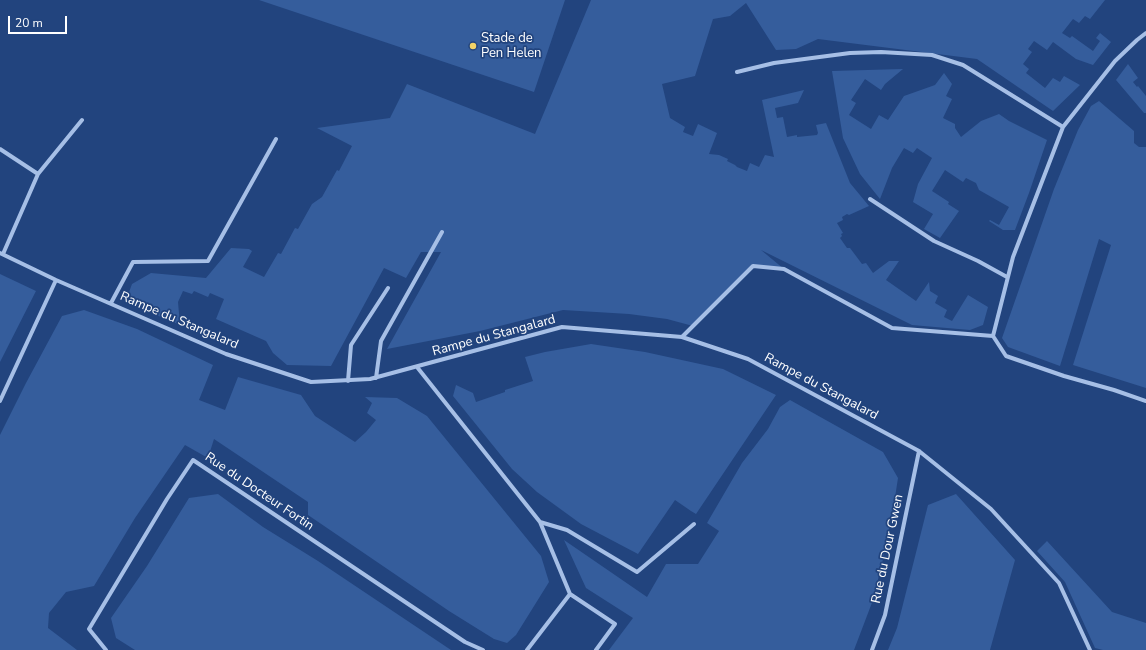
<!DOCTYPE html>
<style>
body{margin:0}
#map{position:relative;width:1146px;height:650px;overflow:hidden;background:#22447e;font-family:"Nunito Sans",sans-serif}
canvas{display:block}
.scale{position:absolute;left:8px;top:16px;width:59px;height:18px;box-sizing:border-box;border:2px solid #fff;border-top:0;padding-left:5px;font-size:12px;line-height:14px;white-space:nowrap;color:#fff;-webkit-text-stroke:3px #22447e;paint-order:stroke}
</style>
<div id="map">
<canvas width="1146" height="650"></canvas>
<div class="scale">20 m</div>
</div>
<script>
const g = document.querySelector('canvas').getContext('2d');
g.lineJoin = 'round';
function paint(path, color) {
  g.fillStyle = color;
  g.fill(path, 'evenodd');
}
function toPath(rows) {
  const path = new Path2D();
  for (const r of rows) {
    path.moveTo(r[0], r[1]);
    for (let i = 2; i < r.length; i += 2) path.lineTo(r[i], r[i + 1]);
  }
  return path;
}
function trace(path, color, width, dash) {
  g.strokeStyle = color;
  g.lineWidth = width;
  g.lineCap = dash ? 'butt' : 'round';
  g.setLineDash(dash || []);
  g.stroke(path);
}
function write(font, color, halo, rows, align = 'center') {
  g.font = font + ' "Nunito Sans",sans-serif';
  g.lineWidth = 3.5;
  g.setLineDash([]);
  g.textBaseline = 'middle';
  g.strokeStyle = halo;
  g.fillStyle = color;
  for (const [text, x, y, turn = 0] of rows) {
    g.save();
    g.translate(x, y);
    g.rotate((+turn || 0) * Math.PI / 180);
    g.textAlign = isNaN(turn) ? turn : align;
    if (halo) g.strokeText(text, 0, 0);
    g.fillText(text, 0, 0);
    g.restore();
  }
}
const green = toPath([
 [259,0,565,0,534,92],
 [591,0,1105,0,1090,19,1085,16,1079,23,1073,19,1062,33,1070,38,1072,36,1093,51,1100,41,1096,38,1100,33,1111,42,1093,65,1076,59,1053,42,1047,50,1034,41,1028,49,1032,52,1023,64,1029,69,1026,73,1045,88,1053,78,1060,82,1064,76,1080,85,1053,111,977,59,818,39,796,49,776,50,746,3,730,16,713,19,695,76,662,84,670,118,685,127,683,132,693,136,698,124,717,133,709,154,719,155,728,159,727,161,735,165,737,167,747,171,750,163,759,167,765,155,774,157,762,100,804,90,798,103,775,108,777,118,783,117,787,137,797,135,797,137,817,135,818,133,816,125,826,123,850,183,869,206,849,215,847,214,842,217,843,220,837,223,843,233,841,234,842,236,840,238,847,248,850,248,862,264,866,263,873,273,889,261,899,261,886,280,916,301,929,282,930,291,938,296,935,303,947,310,944,317,952,321,968,295,988,307,983,325,970,330,912,325,761,250,784,269,753,266,693,326,667,319,629,314,563,310,480,331,387,349,441,252,421,252,406,278,384,268,331,366,287,365,273,353,266,341,216,319,224,299,210,293,208,297,194,291,192,294,183,291,178,302,180,325,154,314,128,295,132,284,151,273,206,278,231,248,249,249,252,251,243,267,264,277,278,253,281,254,295,228,298,229,312,204,322,197,337,170,339,171,352,146,317,128,390,118,407,84,535,134],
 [1128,64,1138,78,1133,82,1137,87,1138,86,1146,96,1146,113,1144,113,1116,80],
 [903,69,885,84,881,90,865,79,851,100,856,103,849,115,871,129,879,115,888,120,904,96,935,85,944,73,952,84,946,96,952,99,943,118,955,124,955,128,961,137,981,121,999,114,1009,121,1047,140,1029,193,1015,230,1003,230,989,221,990,220,999,225,1009,207,979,190,976,183,966,178,963,182,945,170,932,191,949,202,948,204,959,211,940,238,924,229,933,214,913,202,918,184,932,158,917,148,913,153,904,148,892,168,880,199,860,174,843,138,832,71],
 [1099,101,1134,131,1134,143,1139,147,1146,147,1146,388,1073,365,1111,245,1099,239,1060,366,1008,347,1002,338,1054,189,1078,130,1091,106],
 [0,274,36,291,0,362],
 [84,310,137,329,213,365,199,400,225,410,238,377,301,395,315,416,355,442,366,432,376,420,367,413,372,403,365,397,397,398,427,416,541,556,549,582,516,635,507,643,494,639,449,611,308,515,308,502,214,439,208,458,185,445,135,518,94,586,66,592,49,613,48,628,77,650,0,650,0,435,26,383,62,316],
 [591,344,645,352,723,369,776,395,696,514,691,511,675,500,638,554,581,524,537,492,512,469,453,396,456,385,473,393,476,402,505,392,505,390,533,381,525,357,545,352],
 [790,400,883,452,898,478,894,504,883,559,873,600,854,650,609,650,633,618,586,588,564,540,647,597,666,564,698,564,719,531,707,523,742,463,768,429,780,407],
 [218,494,263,527,318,561,451,650,135,650,116,638,111,618,147,566,189,498],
 [956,494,1015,560,990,650,888,650,897,628,928,505],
 [1047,541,1112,612,1146,623,1146,650,1103,650,1095,648,1065,582,1037,551]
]);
const street = toPath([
 [737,72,774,63,850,53,881,52,932,55,963,65,1063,127],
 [0,149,38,174,3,254],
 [38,174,82,120],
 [870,199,934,241,978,261,1007,277],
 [0,253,56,280,226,354,311,382,370,379,562,327,682,337,748,359,919,451,991,509,1059,583,1090,650],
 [111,303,133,262,208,261,276,139],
 [993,336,1006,356,1064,376,1114,390,1146,401],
 [682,337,753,266,784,269,892,328,993,336,1013,257,1063,127,1115,61,1137,40,1146,33],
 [417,367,540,522,570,594,527,650],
 [376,378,381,341,442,232],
 [348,381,351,345,388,288],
 [0,401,56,280],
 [540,522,567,530,637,572,694,524],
 [570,594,615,624,596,650],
 [106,650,89,629,167,499,193,460,465,642,483,650],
 [872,650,885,615,919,451]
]);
const markers = [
 [473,46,4,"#f2d368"]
];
const poiNames = [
 ["Stade de",481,39],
 ["Pen Helen",481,54]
];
const streetNames = [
 ["Rampe du Stangalard",179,321,23],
 ["Rampe du Stangalard",494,336,-15],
 ["Rampe du Stangalard",821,387,28],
 ["Rue du Docteur Fortin",259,492,34],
 ["Rue du Dour Gwen",888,549,-78]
];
paint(green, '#355d9c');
trace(street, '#a6bfe6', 4);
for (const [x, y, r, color] of markers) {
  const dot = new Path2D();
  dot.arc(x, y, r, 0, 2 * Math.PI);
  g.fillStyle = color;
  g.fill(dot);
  trace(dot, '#22447e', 1.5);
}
write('13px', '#fff', '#22447e', poiNames, 'left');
write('13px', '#fff', '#22447e', streetNames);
</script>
